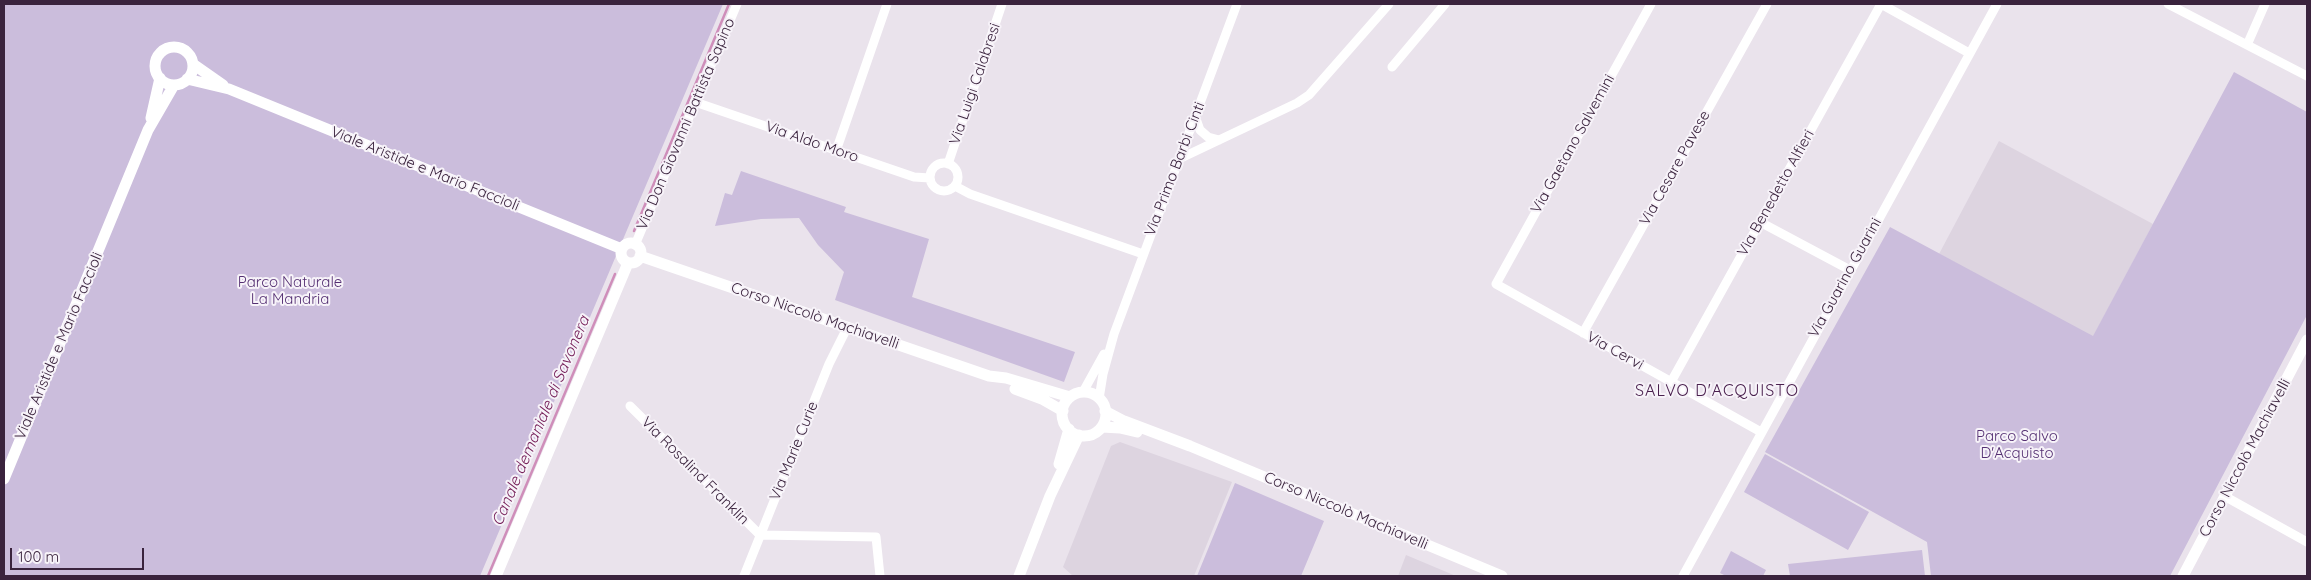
<!DOCTYPE html>
<meta charset="utf-8">
<style>
body{margin:0}
#map{position:relative;width:2311px;height:580px;overflow:hidden;background:#eae3ec;font-family:Quicksand,sans-serif}
canvas{display:block}
.frame{position:absolute;inset:0;border:5px solid #3a233d;pointer-events:none}
.scale{position:absolute;left:10px;top:548px;width:134px;height:22px;box-sizing:border-box;border:2px solid #3a233d;border-top:0;padding-left:6px;font-size:15px;line-height:18px;white-space:nowrap;color:#3a233d;-webkit-text-stroke:4px #f7f3f9;paint-order:stroke}
</style>
<div id="map">
<canvas width="2311" height="580"></canvas>
<div class="frame"></div>
<div class="scale">100 m</div>
</div>
<script>
const g = document.querySelector('canvas').getContext('2d');
g.lineJoin = 'round';
function paint(path, color) {
  g.fillStyle = color;
  g.fill(path, 'evenodd');
}
function toPath(rows) {
  const path = new Path2D();
  for (const r of rows) {
    if (r.length === 3) {
      path.moveTo(r[0] + r[2], r[1]);
      path.arc(r[0], r[1], r[2], 0, 2 * Math.PI);
      continue;
    }
    path.moveTo(r[0], r[1]);
    for (let i = 2; i < r.length; i += 2) path.lineTo(r[i], r[i + 1]);
  }
  return path;
}
function trace(path, color, width, dash) {
  g.strokeStyle = color;
  g.lineWidth = width;
  g.lineCap = dash ? 'butt' : 'round';
  g.setLineDash(dash || []);
  g.stroke(path);
}
function write(font, color, halo, rows, align = 'center') {
  g.font = font + ' Quicksand,sans-serif';
  g.lineWidth = 4;
  g.setLineDash([]);
  g.textBaseline = 'middle';
  g.strokeStyle = halo;
  g.fillStyle = color;
  for (const [text, x, y, turn = 0] of rows) {
    g.save();
    g.translate(x, y);
    g.rotate((+turn || 0) * Math.PI / 180);
    g.textAlign = isNaN(turn) ? turn : align;
    if (halo) g.strokeText(text, 0, 0);
    g.fillText(text, 0, 0);
    g.restore();
  }
}
const built = toPath([
 [1999,141,2153,224,2093,337,1939,254],
 [1120,442,1232,482,1194,576,1073,576,1063,567,1111,446],
 [1406,555,1456,576,1398,576]
]);
const green = toPath([
 [4,4,723,4,480,576,4,576],
 [2234,72,2307,112,2307,315,2170,576,1931,576,1927,542,1765,452,1890,227,2093,336],
 [741,171,846,207,844,212,929,239,912,297,1075,352,1064,382,835,300,844,272,818,245,799,218,761,219,715,226,725,193,732,195],
 [1765,454,1869,512,1848,550,1744,492],
 [1235,483,1324,521,1301,576,1197,576],
 [1922,550,1925,576,1790,576,1788,564],
 [1731,551,1766,570,1763,576,1726,576,1720,573]
]);
const stream = toPath([
 [634,231,729,4],
 [488,576,615,274]
]);
const minor = toPath([
 [1651,4,1496,284,1761,432],
 [1881,4,1969,53],
 [2168,4,2307,76],
 [2247,45,2265,4],
 [1392,67,1445,4],
 [695,102,914,177,930,178],
 [1195,116,1200,130,1208,137,1219,140],
 [836,151,887,4],
 [1179,159,1297,103,1309,95,1389,4],
 [944,177,14],
 [948,164,1002,4],
 [955,186,970,194,1143,254],
 [1760,222,1850,270],
 [635,245,737,4],
 [1583,333,1767,4],
 [1671,382,1881,4],
 [1083,392,1104,354],
 [1099,399,1103,374,1114,334,1237,4],
 [630,406,760,535,876,537,880,576],
 [2226,497,2307,542],
 [744,576,829,364,847,328],
 [1683,576,1997,4]
]);
const tertiary = toPath([
 [174,66,19],
 [193,64,223,85],
 [187,79,229,89,622,249],
 [151,118,160,78],
 [631,253,10],
 [640,256,989,376,1006,378,1070,397],
 [1015,389,1042,399,1063,411],
 [1084,414,22],
 [1105,411,1124,421,1190,446,1502,576],
 [1102,427,1120,428,1137,432],
 [1059,464,1069,429],
 [4,479,148,130,174,85],
 [496,576,628,263],
 [1019,576,1050,496,1079,435],
 [2183,576,2307,340]
]);
const streetNames = [
 ["Via Luigi Calabresi",975,84,-71],
 ["Via Don Giovanni Battista Sapino",686,124,-67],
 ["Via Aldo Moro",812,142,19],
 ["Via Gaetano Salvemini",1573,144,-61],
 ["Via Cesare Pavese",1675,168,-61],
 ["Viale Aristide e Mario Faccioli",425,169,22],
 ["Via Primo Barbi Cinti",1175,169,-69],
 ["Via Benedetto Alfieri",1776,193,-61],
 ["Via Guarino Guarini",1845,278,-61],
 ["Corso Niccolò Machiavelli",815,316,19],
 ["Viale Aristide e Mario Faccioli",59,346,-67],
 ["Via Cervi",1615,351,29],
 ["Via Marie Curie",794,451,-68],
 ["Corso Niccolò Machiavelli",2245,458,-62],
 ["Via Rosalind Franklin",695,471,45],
 ["Corso Niccolò Machiavelli",1346,511,23]
];
const parkNames = [
 ["Parco Naturale",290,282],
 ["La Mandria",290,299],
 ["Parco Salvo",2017,436],
 ["D'Acquisto",2017,453]
];
const neighbourhoodNames = [
 ["SALVO D'ACQUISTO",1717,391]
];
const waterNames = [
 ["Canale demaniale di Savonera",541,421,-67]
];
paint(built, '#ddd4e0');
paint(green, '#cbbddc');
trace(stream, '#cf8eba', 2.5);
trace(minor, '#fff', 9);
trace(tertiary, '#fff', 11);
write('15px', '#3a233d', '#f7f3f9', streetNames);
write('15px', '#542f72', '#f7f3f9', parkNames);
g.letterSpacing = '1px';
write('16px', '#4a204e', '#f7f3f9', neighbourhoodNames);
g.letterSpacing = '0px';
write('italic 16px', '#76205a', '#f7f3f9', waterNames);
</script>
